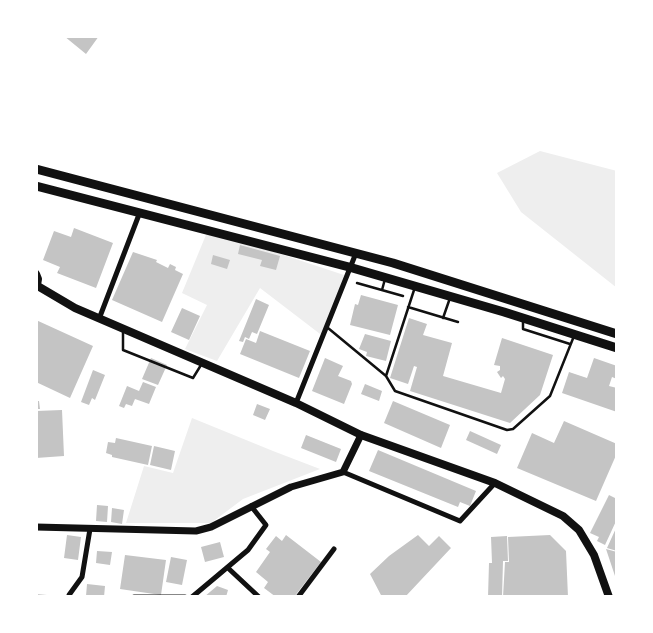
<!DOCTYPE html>
<style>
body{margin:0}
#map{position:relative;width:653px;height:633px;overflow:hidden;background:#fff;font-family:"Times New Roman",serif}
canvas{display:block}
.frame{position:absolute;inset:0;border:38px solid #fff;pointer-events:none}
</style>
<div id="map">
<canvas width="653" height="633"></canvas>
<div class="frame"></div>
</div>
<script>
const g = document.querySelector('canvas').getContext('2d');
g.lineJoin = 'round';
function paint(path, color) {
  g.fillStyle = color;
  g.fill(path, 'evenodd');
}
function toPath(rows) {
  const path = new Path2D();
  for (const r of rows) {
    path.moveTo(r[0], r[1]);
    for (let i = 2; i < r.length; i += 2) path.lineTo(r[i], r[i + 1]);
  }
  return path;
}
function trace(path, color, width, dash) {
  g.strokeStyle = color;
  g.lineWidth = width;
  g.lineCap = dash ? 'butt' : 'round';
  g.setLineDash(dash || []);
  g.stroke(path);
}
const green = toPath([
 [540,151,617,171,617,288,521,212,497,173],
 [208,230,344,275,324,337,260,288,217,361,185,349,207,305,182,293],
 [192,418,273,451,320,469,243,499,211,523,126,523,144,466,173,473]
]);
const building = toPath([
 [64,36,99,36,86,54],
 [74,228,113,243,96,288,57,273,60,267,43,260,54,231,71,237],
 [240,245,280,256,276,270,260,266,262,260,238,254],
 [133,252,157,260,156,262,168,268,170,264,176,267,175,270,183,274,162,322,112,300],
 [213,255,230,260,227,269,211,264],
 [361,295,398,305,390,335,350,325,355,304,358,305],
 [256,299,269,305,257,334,252,332,249,339,245,337,243,342,239,341],
 [182,308,200,316,189,340,171,332],
 [409,318,427,324,423,335,452,343,443,376,501,393,505,379,503,376,501,378,497,372,500,370,500,366,494,365,502,338,553,355,540,395,510,423,410,391,417,367,414,366,408,384,390,378],
 [36,320,93,346,70,398,36,382],
 [260,331,310,351,299,378,240,354,246,339,256,343],
 [365,334,391,341,386,361,366,356,367,352,359,349],
 [151,358,167,365,158,385,142,379],
 [325,358,343,366,338,376,351,381,352,384,344,404,312,391],
 [594,358,617,366,617,379,612,377,609,386,617,388,617,412,562,393,569,372,587,378],
 [93,370,105,375,95,400,92,398,89,405,81,402],
 [143,382,156,387,149,404,135,399,132,406,126,404,124,408,119,406,127,386,139,391],
 [365,384,382,391,379,401,361,394],
 [36,401,39,401,40,409,36,409],
 [393,401,450,425,441,448,384,423],
 [257,404,270,409,265,420,253,415],
 [62,410,64,456,36,458,36,411],
 [564,421,617,444,617,453,596,501,517,468,532,433,554,443],
 [470,431,501,445,497,454,466,440],
 [306,435,341,449,336,462,301,448],
 [116,438,152,446,148,465,112,457,112,455,106,453,108,442,115,443],
 [154,446,175,451,171,470,150,465],
 [378,450,476,491,470,506,460,502,458,507,369,471],
 [609,495,617,499,617,519,605,545,597,541,599,537,590,533],
 [97,505,108,506,107,522,96,521],
 [112,508,124,510,122,524,111,522],
 [617,526,617,551,607,548],
 [67,535,81,537,78,560,64,558],
 [286,535,321,562,294,597,276,597,264,588,268,582,256,572,270,552,266,549,276,536,282,541],
 [418,535,429,546,439,536,451,548,405,597,382,597,370,574,389,556],
 [550,535,566,551,568,597,503,597,505,562,509,562,508,537],
 [507,536,508,561,503,561,502,597,488,597,489,563,492,563,491,537],
 [220,542,224,557,205,562,201,547],
 [606,549,617,552,617,577,615,576],
 [97,551,112,552,110,565,96,563],
 [125,555,166,560,161,595,120,589],
 [171,557,187,560,182,585,166,582],
 [87,584,105,586,104,597,86,596],
 [217,586,228,590,226,597,204,597],
 [36,594,47,595,47,597,36,597]
]);
const service = toPath([
 [357,283,403,296],
 [382,290,385,279],
 [408,307,458,322],
 [443,318,450,298],
 [523,319,523,329,570,344],
 [328,328,386,376,395,391,507,430,513,429,550,396,574,336],
 [123,331,123,350,193,378,201,365],
 [386,376,415,287]
]);
const minor = toPath([
 [99,319,140,212],
 [296,403,356,253],
 [343,472,460,521,495,483],
 [228,568,259,597],
 [70,597,69,595,82,577,90,529],
 [134,597,185,597],
 [192,597,248,550,266,525,251,506],
 [298,597,334,549]
]);
const tertiary = toPath([
 [36,527,196,531,211,527,291,487,343,472,361,435]
]);
const secondary = toPath([
 [36,274,38,279,37,285],
 [36,285,75,308,296,403,361,435,495,483,563,516,579,530,594,555,609,597]
]);
const primary = toPath([
 [36,169,393,263,617,334],
 [36,186,349,267,504,312,617,348]
]);
paint(green, '#eee');
paint(building, '#c4c4c4');
trace(service, '#111', 2.5);
trace(minor, '#111', 5);
trace(tertiary, '#111', 7);
trace(secondary, '#111', 8);
trace(primary, '#111', 9);
</script>
